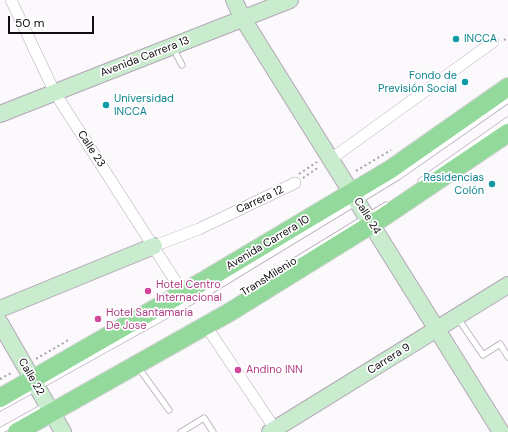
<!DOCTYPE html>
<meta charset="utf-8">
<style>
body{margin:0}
#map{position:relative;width:508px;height:432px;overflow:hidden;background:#fcf9fd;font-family:"DM Sans",sans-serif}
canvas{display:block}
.scale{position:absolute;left:8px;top:16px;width:86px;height:18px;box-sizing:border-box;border:2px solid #110c12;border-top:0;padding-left:5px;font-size:12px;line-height:14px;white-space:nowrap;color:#110c12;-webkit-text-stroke:3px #fff;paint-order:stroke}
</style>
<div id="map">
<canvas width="508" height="432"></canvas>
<div class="scale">50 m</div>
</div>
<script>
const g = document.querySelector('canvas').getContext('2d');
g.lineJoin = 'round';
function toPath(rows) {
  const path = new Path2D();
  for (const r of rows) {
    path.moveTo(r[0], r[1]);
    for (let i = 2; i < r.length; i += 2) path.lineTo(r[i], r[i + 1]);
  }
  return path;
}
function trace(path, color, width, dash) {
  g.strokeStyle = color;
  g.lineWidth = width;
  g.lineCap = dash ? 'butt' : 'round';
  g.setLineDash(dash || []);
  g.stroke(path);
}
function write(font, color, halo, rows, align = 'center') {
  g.font = font + ' "DM Sans",sans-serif';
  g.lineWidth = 3.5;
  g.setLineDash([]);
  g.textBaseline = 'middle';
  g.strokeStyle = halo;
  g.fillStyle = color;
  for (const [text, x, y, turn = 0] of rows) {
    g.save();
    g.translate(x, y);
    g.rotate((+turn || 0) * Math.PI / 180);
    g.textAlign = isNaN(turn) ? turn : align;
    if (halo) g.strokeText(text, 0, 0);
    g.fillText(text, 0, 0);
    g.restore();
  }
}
const path = toPath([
 [504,39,508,42],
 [356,171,391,150],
 [299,174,317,162],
 [303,178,319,167],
 [36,359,70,339],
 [0,379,13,372]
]);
const lane = toPath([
 [173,48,182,65],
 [421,181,508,120],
 [257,284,386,205],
 [457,317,483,355,500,344,508,357],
 [138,367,169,410],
 [0,408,212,290,398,177,508,100],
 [0,431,47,405],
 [181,432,204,418,213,432]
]);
const street = toPath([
 [11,0,55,93,183,293],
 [331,159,493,42],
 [154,246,199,229,295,183],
 [206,326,277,432]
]);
const secondary = toPath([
 [234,0,243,19,501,432],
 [0,114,290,0],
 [0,309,154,246],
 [0,323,63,432],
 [270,432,508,285]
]);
const primary = toPath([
 [0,398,205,280,391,169,508,87],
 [17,432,230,312,385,216,508,133]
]);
const markers = [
 [456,39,4,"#0f9aa8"],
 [465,82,4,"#0f9aa8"],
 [106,105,4,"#0f9aa8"],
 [492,184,4,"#0f9aa8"],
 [148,291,4,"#d1479c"],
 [98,319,4,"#d1479c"],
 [238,370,4,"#d1479c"]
];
const cultureNames = [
 ["INCCA",464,39],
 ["Fondo de",457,76,"right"],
 ["Previsión Social",457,89,"right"],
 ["Universidad",114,99],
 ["INCCA",114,112],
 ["Residencias",484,178,"right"],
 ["Colón",484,191,"right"]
];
const streetNames = [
 ["Avenida Carrera 13",145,57,-21],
 ["Calle 23",91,149,57],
 ["Carrera 12",260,200,-25],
 ["Calle 24",367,216,58],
 ["Avenida Carrera 10",268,243,-31],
 ["TransMilenio",269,277,-32],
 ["Carrera 9",389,359,-32],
 ["Calle 22",31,377,60]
];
const hotelNames = [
 ["Hotel Centro",156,285],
 ["Internacional",156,298],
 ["Hotel Santamaria",106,313],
 ["De Jose",106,326],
 ["Andino INN",246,370]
];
trace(lane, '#b4a7b7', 7);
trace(street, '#b4a7b7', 12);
trace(secondary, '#b4a7b7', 18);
trace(primary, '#d4d3d4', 20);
trace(path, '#a4a1a5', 2, [2, 3]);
trace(lane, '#fff', 5.5);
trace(street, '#fff', 11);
trace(secondary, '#c8eccd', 16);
trace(primary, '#92d99b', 18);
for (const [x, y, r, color] of markers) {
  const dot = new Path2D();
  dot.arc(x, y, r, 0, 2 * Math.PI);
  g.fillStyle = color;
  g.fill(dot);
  trace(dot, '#fff', 1.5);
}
write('11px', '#0d838f', '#fff', cultureNames, 'left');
write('11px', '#110c12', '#fff', streetNames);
write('11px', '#b23c85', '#fff', hotelNames, 'left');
</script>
